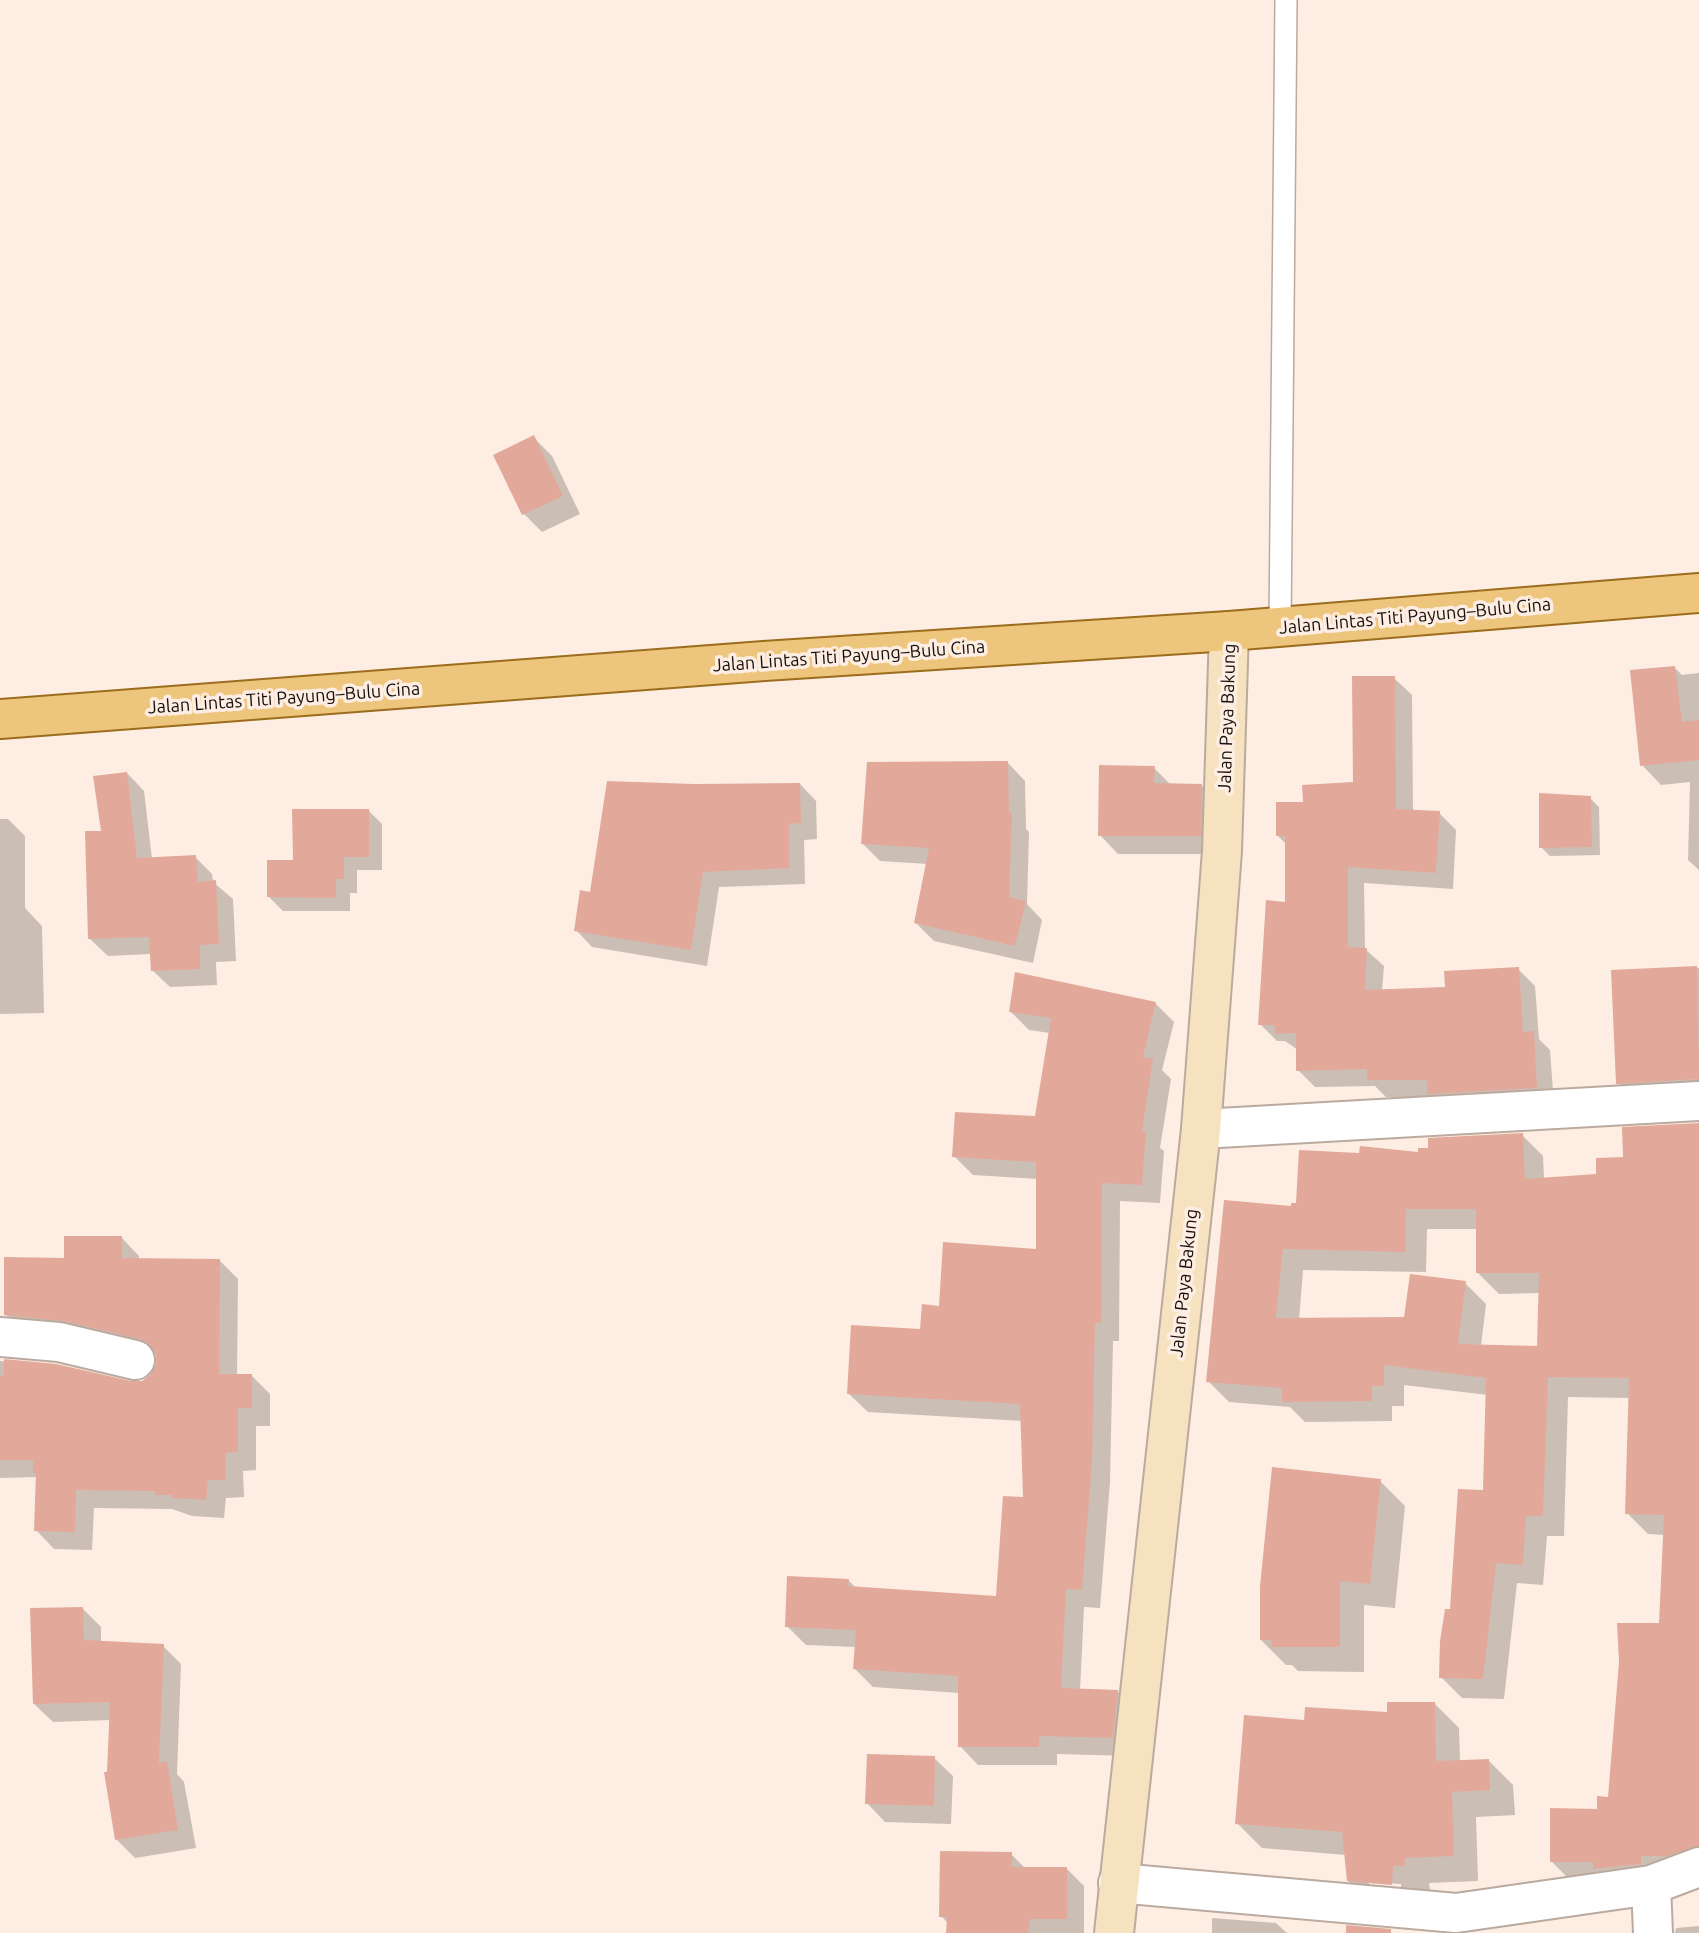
<!DOCTYPE html>
<meta charset="utf-8">
<style>
body{margin:0}
canvas{display:block;background:#feede2}
</style>
<canvas width="1699" height="1933"></canvas>
<script>
const g = document.querySelector('canvas').getContext('2d');
g.lineJoin = 'round';
function paint(path, color) {
  g.fillStyle = color;
  g.fill(path, 'evenodd');
}
function toPath(rows) {
  const path = new Path2D();
  for (const r of rows) {
    path.moveTo(r[0], r[1]);
    for (let i = 2; i < r.length; i += 2) path.lineTo(r[i], r[i + 1]);
  }
  return path;
}
function trace(path, color, width, dash) {
  g.strokeStyle = color;
  g.lineWidth = width;
  g.lineCap = dash ? 'butt' : 'round';
  g.setLineDash(dash || []);
  g.stroke(path);
}
function write(font, color, halo, rows, align = 'center') {
  g.font = font + ' Ubuntu,sans-serif';
  g.lineWidth = 7;
  g.setLineDash([]);
  g.textBaseline = 'middle';
  g.strokeStyle = halo;
  g.fillStyle = color;
  for (const [text, x, y, turn = 0] of rows) {
    g.save();
    g.translate(x, y);
    g.rotate((+turn || 0) * Math.PI / 180);
    g.textAlign = isNaN(turn) ? turn : align;
    if (halo) g.strokeText(text, 0, 0);
    g.fillText(text, 0, 0);
    g.restore();
  }
}
const shadow = toPath([
 [534,438,552,456,580,514,542,532,524,514],
 [1675,668,1682,675,1699,673,1699,870,1688,860,1690,782,1661,785,1642,765],
 [1394,678,1412,695,1413,812,1439,813,1456,830,1453,889,1364,883,1365,949,1384,966,1382,991,1447,989,1518,969,1535,986,1539,1039,1550,1050,1554,1105,1446,1111,1432,1097,1386,1097,1375,1086,1315,1087,1298,1070,1298,1050,1285,1041,1277,1041,1260,1024,1287,904,1287,845,1277,835,1304,804,1355,784],
 [1008,763,1025,781,1026,829,1029,832,1027,904,1042,920,1033,963,934,941,916,923,928,864,880,861,862,843],
 [1154,768,1171,785,1202,786,1220,804,1218,854,1118,854,1100,835],
 [127,773,144,791,152,859,195,857,212,874,213,882,233,899,236,961,216,962,217,985,170,987,152,970,151,954,108,956,90,939,103,833],
 [800,784,816,801,817,839,804,840,805,884,719,887,707,966,592,947,576,930,592,894,694,786],
 [1590,798,1599,807,1600,855,1550,856,1541,847],
 [368,810,382,824,382,870,357,870,357,893,350,893,350,911,283,911,269,897],
 [0,819,8,819,25,836,25,908,42,926,44,1013,0,1014],
 [1699,968,1699,1100,1637,1102,1618,1083,1613,972],
 [1155,1003,1174,1022,1162,1070,1171,1079,1160,1148,1164,1151,1160,1203,1120,1201,1119,1341,1113,1341,1110,1482,1100,1608,1084,1607,1080,1691,1118,1692,1136,1711,1131,1756,1057,1754,1057,1765,978,1765,960,1746,960,1693,873,1687,855,1669,856,1647,806,1645,787,1626,848,1580,856,1588,997,1598,1025,1499,1023,1421,868,1412,849,1394,922,1331,941,1308,1038,1250,1038,1179,973,1175,954,1156,1036,1118,1050,1033,1029,1030,1011,1012],
 [1699,1124,1699,1873,1572,1882,1551,1861,1610,1798,1661,1625,1665,1535,1648,1534,1627,1513,1630,1398,1568,1397,1564,1536,1547,1536,1543,1585,1517,1583,1504,1699,1462,1698,1441,1677,1451,1611,1484,1491,1488,1395,1404,1385,1404,1406,1392,1406,1392,1421,1305,1422,1290,1407,1229,1402,1208,1381,1293,1208,1361,1155,1419,1154,1522,1135,1543,1156,1544,1179,1598,1176,1625,1159],
 [1427,1229,1478,1229,1478,1273,1499,1294,1540,1293,1539,1348,1481,1346,1486,1304,1465,1283,1406,1319,1299,1320,1303,1270,1426,1272],
 [121,1237,139,1256,139,1260,220,1261,238,1279,237,1376,251,1375,270,1394,270,1426,256,1426,256,1470,243,1471,244,1497,226,1498,224,1518,192,1516,172,1509,94,1508,92,1550,54,1549,36,1530,38,1477,0,1478,0,1361,55,1365,130,1383,142,1382,153,1376,158,1365,158,1356,84,1338,24,1333,6,1315,66,1259],
 [1380,1481,1405,1506,1395,1608,1364,1605,1364,1672,1298,1671,1292,1665,1286,1665,1261,1640],
 [82,1608,101,1627,101,1642,163,1646,181,1664,177,1774,184,1782,196,1848,135,1858,117,1840,108,1773,111,1720,53,1722,34,1704],
 [1434,1703,1459,1728,1460,1762,1488,1760,1513,1785,1515,1815,1476,1817,1478,1881,1429,1883,1430,1890,1417,1891,1374,1906,1348,1881,1346,1855,1262,1848,1237,1823,1306,1722,1388,1714],
 [1369,1882,1401,1884,1401,1888,1369,1885],
 [934,1758,953,1776,951,1824,885,1822,867,1803],
 [1011,1854,1025,1868,1066,1868,1084,1886,1084,1933,948,1933,948,1923,941,1916],
 [1212,1918,1276,1923,1287,1933,1212,1933],
 [1699,1926,1699,1933,1675,1933,1676,1928]
]);
const building = toPath([
 [534,435,563,496,522,515,493,455],
 [1675,666,1682,722,1699,720,1699,760,1640,766,1630,670],
 [1352,676,1395,676,1396,809,1440,811,1436,873,1348,867,1348,947,1367,948,1365,990,1445,987,1444,971,1519,967,1523,1032,1534,1031,1537,1088,1427,1094,1427,1080,1367,1080,1367,1069,1296,1071,1296,1033,1275,1034,1275,1025,1258,1025,1266,900,1285,902,1285,836,1276,836,1276,802,1303,802,1302,785,1353,782],
 [1008,761,1009,813,1012,813,1009,897,1026,901,1015,946,914,923,929,848,861,844,867,762],
 [1099,765,1155,766,1154,783,1202,784,1201,836,1098,836],
 [127,772,137,858,196,855,198,882,216,880,219,944,200,945,200,969,151,971,149,937,88,939,85,831,101,831,93,776],
 [607,781,694,784,800,783,801,823,789,824,789,868,703,872,691,950,574,931,580,890,590,892],
 [1539,793,1591,796,1592,847,1539,848],
 [292,809,369,809,369,857,344,857,344,879,336,879,336,898,267,897,267,860,293,860],
 [1697,966,1699,1079,1616,1084,1611,970],
 [1015,972,1156,1002,1143,1057,1153,1059,1142,1131,1146,1131,1142,1185,1102,1183,1101,1323,1095,1323,1092,1462,1082,1590,1066,1589,1061,1688,1118,1690,1113,1738,1039,1736,1039,1747,958,1747,958,1676,853,1669,856,1630,785,1627,787,1576,849,1579,848,1586,996,1596,1003,1496,1023,1497,1020,1404,847,1394,851,1325,920,1329,922,1304,939,1306,943,1242,1036,1249,1036,1162,952,1157,955,1112,1035,1116,1051,1018,1009,1012],
 [1699,1123,1699,1846,1667,1856,1641,1856,1641,1864,1593,1869,1593,1862,1550,1862,1550,1808,1597,1809,1597,1796,1608,1797,1619,1662,1617,1623,1659,1623,1664,1515,1625,1514,1629,1378,1548,1377,1543,1516,1526,1516,1523,1565,1496,1563,1483,1679,1439,1678,1440,1641,1445,1609,1450,1609,1458,1489,1483,1490,1486,1378,1384,1365,1384,1386,1372,1386,1372,1401,1282,1402,1282,1388,1206,1382,1224,1200,1291,1206,1291,1203,1296,1203,1299,1150,1359,1153,1360,1146,1418,1152,1418,1148,1428,1148,1428,1138,1523,1133,1525,1179,1596,1174,1596,1158,1623,1157,1622,1127],
 [1406,1209,1476,1209,1476,1273,1539,1273,1537,1346,1458,1344,1466,1281,1410,1274,1404,1317,1276,1318,1283,1249,1405,1252],
 [64,1236,122,1236,122,1258,220,1259,219,1374,252,1374,252,1408,238,1408,238,1452,225,1453,226,1480,208,1480,206,1500,171,1498,172,1495,155,1495,155,1491,76,1490,75,1532,34,1531,36,1473,33,1473,33,1460,0,1460,0,1376,4,1375,4,1359,56,1364,131,1381,142,1381,150,1375,156,1364,156,1353,150,1345,140,1339,64,1321,4,1315,4,1257,64,1258],
 [1272,1467,1381,1479,1370,1584,1340,1581,1340,1647,1271,1647,1272,1640,1260,1640,1260,1586],
 [83,1607,84,1640,164,1644,159,1763,167,1761,178,1830,115,1840,104,1772,107,1772,110,1702,33,1704,30,1608],
 [1387,1702,1435,1702,1436,1761,1489,1759,1490,1790,1452,1792,1454,1856,1405,1858,1405,1866,1393,1866,1392,1885,1347,1881,1342,1832,1235,1824,1244,1715,1304,1720,1305,1707,1387,1712],
 [867,1754,935,1756,934,1806,865,1804],
 [940,1851,1012,1852,1012,1867,1067,1867,1067,1919,1030,1919,1028,1933,946,1933,947,1917,939,1917],
 [1346,1925,1391,1929,1391,1933,1346,1933]
]);
const service = toPath([
 [1280,627,1286,0]
]);
const minor = toPath([
 [1201,1129,1699,1101],
 [0,1337,59,1342,135,1360],
 [1118,1883,1456,1913,1651,1885,1699,1867],
 [1651,1885,1653,1933]
]);
const secondary = toPath([
 [1114,1933,1201,1129,1222,851,1229,631]
]);
const primary = toPath([
 [0,719,764,661,1229,631,1699,593]
]);
const streetNames = [
 ["Jalan Lintas Titi Payung–Bulu Cina",1415,616,-5],
 ["Jalan Lintas Titi Payung–Bulu Cina",849,656,-4],
 ["Jalan Lintas Titi Payung–Bulu Cina",284,698,-4],
 ["Jalan Paya Bakung",1227,718,-88],
 ["Jalan Paya Bakung",1184,1283,-84]
];
paint(shadow, '#0003');
paint(building, '#e2a99a');
trace(service, '#baaa9f', 24);
trace(minor, '#baaa9f', 42);
trace(secondary, '#baaa9f', 42);
trace(primary, '#9b6d1d', 42);
trace(service, '#fff', 21);
trace(minor, '#fff', 38);
trace(secondary, '#f6e2be', 38);
trace(primary, '#eec57d', 38);
write('18px', '#17110d', '#feede2', streetNames);
</script>
